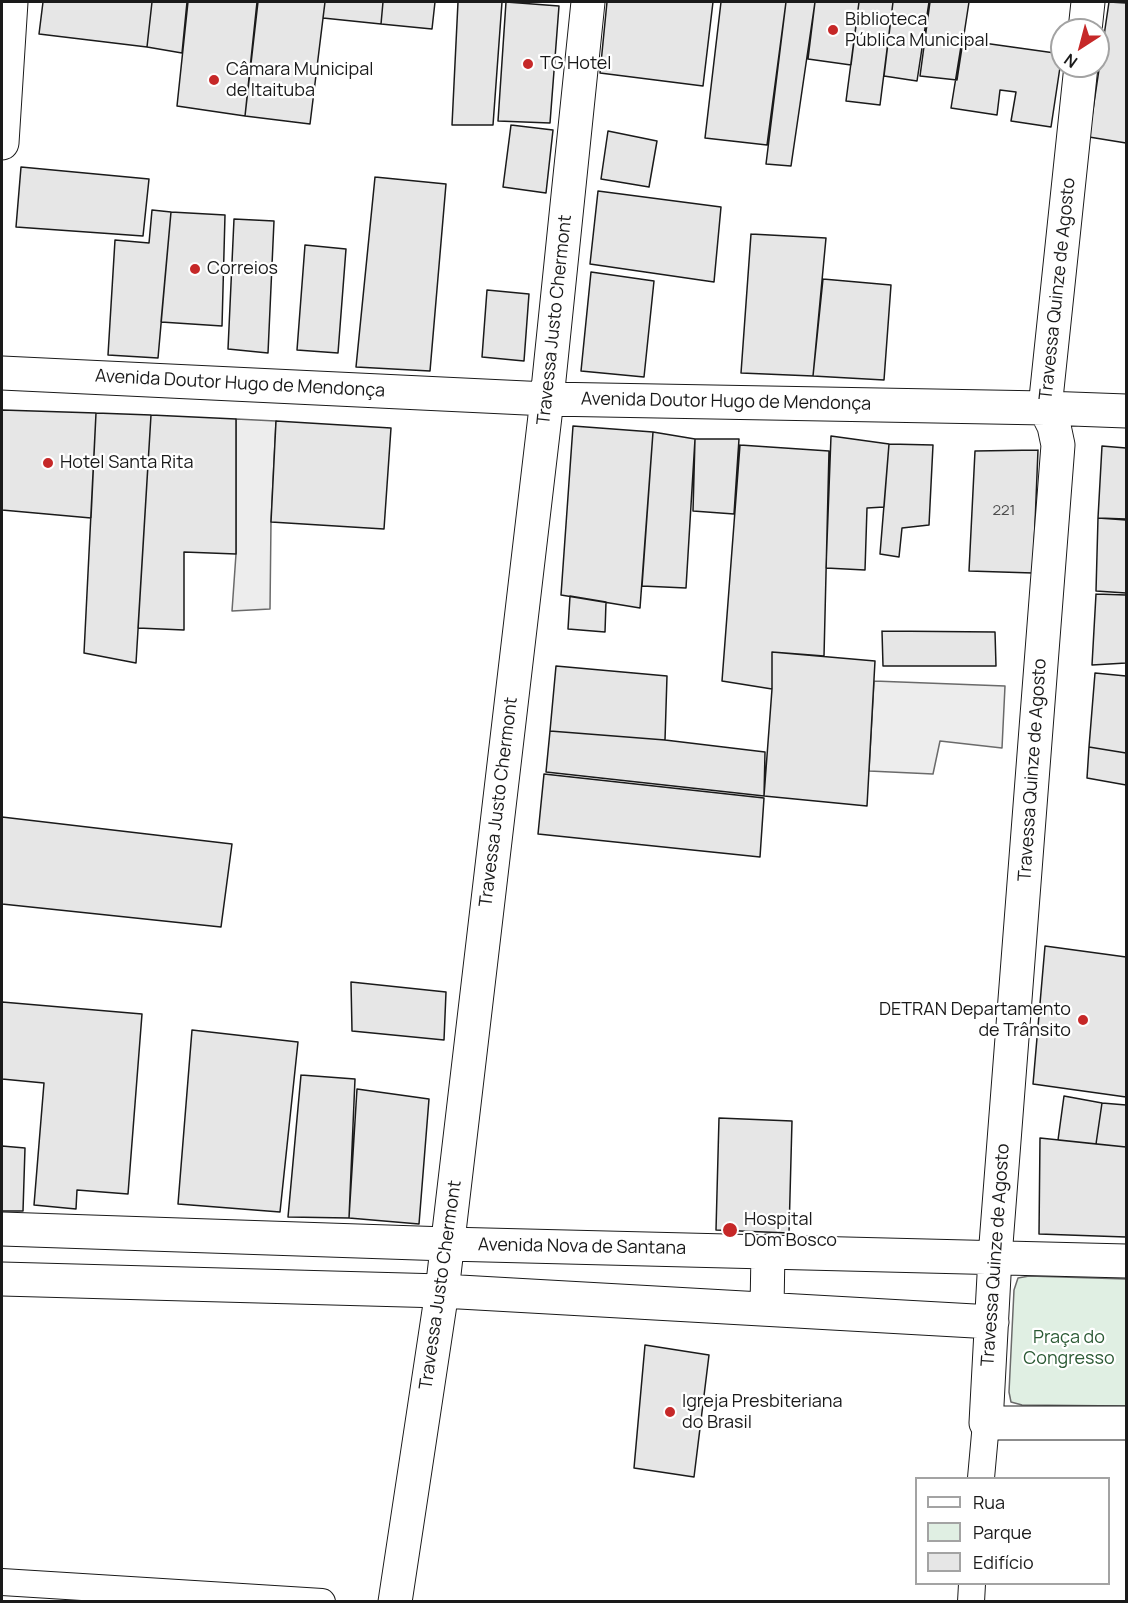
<!DOCTYPE html>
<meta charset="utf-8">
<style>
body{margin:0}
#map{position:relative;width:1128px;height:1603px;overflow:hidden;background:#fff;font-family:Manrope,sans-serif}
canvas{display:block}
.frame{position:absolute;inset:0;border:3px solid #1a1a1a;pointer-events:none}
.legend{position:absolute;left:915px;top:1477px;width:195px;height:108px;box-sizing:border-box;background:#fff;border:2px solid #a3a3a3;margin:0;padding:8px 10px;list-style:none;font-size:18px;color:#1a1a1a}
.legend li{display:flex;align-items:center;gap:12px;height:30px}
.legend b{width:30px;border:2px solid #a3a3a3}
.north{position:absolute;left:1050px;top:18px;width:60px;height:60px;box-sizing:border-box;background:#fff;border:2px solid #a3a3a3;border-radius:50%;rotate:216deg;font-size:16px;font-weight:700;line-height:24px;text-align:center;color:#1a1a1a}
.north::after{content:'';display:block;margin:auto;width:21px;height:27px;background:#c62828;clip-path:polygon(50% 0,100% 100%,50% 72%,0 100%)}
</style>
<div id="map">
<canvas width="1128" height="1603"></canvas>
<div class="frame"></div>
<ul class="legend">
<li><b style="height:8px;background:#fff"></b>Rua</li>
<li><b style="height:16px;background:#e0efe3"></b>Parque</li>
<li><b style="height:16px;background:#e6e6e6"></b>Edifício</li>
</ul>
<div class="north">N</div>
</div>
<script>
const g = document.querySelector('canvas').getContext('2d');
g.lineJoin = 'round';
function paint(path, color) {
  g.fillStyle = color;
  g.fill(path, 'evenodd');
}
function toPath(rows) {
  const path = new Path2D();
  for (const r of rows) {
    path.moveTo(r[0], r[1]);
    for (let i = 2; i < r.length; i += 2) path.lineTo(r[i], r[i + 1]);
  }
  return path;
}
function trace(path, color, width, dash) {
  g.strokeStyle = color;
  g.lineWidth = width;
  g.lineCap = dash ? 'butt' : 'round';
  g.setLineDash(dash || []);
  g.stroke(path);
}
function write(font, color, halo, rows, align = 'center') {
  g.font = font + ' Manrope,sans-serif';
  g.lineWidth = 4.5;
  g.setLineDash([]);
  g.textBaseline = 'middle';
  g.strokeStyle = halo;
  g.fillStyle = color;
  for (const [text, x, y, turn = 0] of rows) {
    g.save();
    g.translate(x, y);
    g.rotate((+turn || 0) * Math.PI / 180);
    g.textAlign = isNaN(turn) ? turn : align;
    if (halo) g.strokeText(text, 0, 0);
    g.fillText(text, 0, 0);
    g.restore();
  }
}
const green = toPath([
 [1029,1276,1126,1279,1126,1406,1022,1405,1011,1402,1009,1392,1014,1290,1018,1278,1029,1276]
]);
const parking = toPath([
 [236,419,276,421,271,522,270,609,232,611,236,554,236,419],
 [874,681,1005,686,1002,748,940,741,933,774,869,771,874,681]
]);
const building = toPath([
 [43,2,152,2,147,47,39,34,43,2],
 [152,2,187,2,182,53,147,47,152,2],
 [188,2,257,2,245,116,177,106,188,2],
 [258,2,325,2,310,124,245,116,258,2],
 [325,2,383,2,381,24,323,18,325,2],
 [383,2,435,2,432,29,381,24,383,2],
 [458,2,502,2,493,125,452,125,458,2],
 [506,2,559,6,550,123,498,121,506,2],
 [607,2,713,2,703,86,600,73,607,2],
 [721,2,786,2,767,145,705,138,721,2],
 [786,2,815,2,791,166,766,164,786,2],
 [815,2,859,2,851,65,808,59,815,2],
 [859,2,893,2,880,105,846,101,859,2],
 [893,2,929,2,917,81,884,76,893,2],
 [930,2,969,2,957,80,920,76,930,2],
 [1109,2,1126,3,1126,143,1089,137,1109,2],
 [962,40,1062,54,1051,127,1011,121,1016,92,1000,90,997,115,951,108,962,40],
 [511,125,553,130,546,193,503,187,511,125],
 [608,131,657,141,649,187,601,179,608,131],
 [21,167,149,179,143,236,16,227,21,167],
 [375,177,446,184,430,371,356,367,375,177],
 [598,191,721,207,714,282,590,264,598,191],
 [152,210,171,212,158,358,108,355,115,240,149,243,152,210],
 [171,212,225,215,222,326,161,322,171,212],
 [234,219,274,221,268,353,228,349,234,219],
 [751,234,826,238,813,376,741,373,751,234],
 [305,245,346,249,338,353,297,350,305,245],
 [591,272,654,281,644,377,581,371,591,272],
 [823,279,891,285,884,380,813,376,823,279],
 [487,290,529,294,524,361,482,357,487,290],
 [2,410,96,413,91,518,2,510,2,410],
 [96,413,151,415,136,663,84,653,96,413],
 [151,415,236,419,236,554,184,552,184,630,138,628,151,415],
 [276,421,391,428,384,529,271,522,276,421],
 [573,426,653,432,640,608,561,595,573,426],
 [653,432,695,439,686,588,642,586,653,432],
 [831,436,889,444,884,507,867,508,865,570,826,568,831,436],
 [695,439,739,439,734,514,693,511,695,439],
 [889,444,933,445,929,525,902,528,899,557,880,554,889,444],
 [740,445,829,451,824,656,772,652,772,689,722,681,740,445],
 [1102,446,1126,448,1126,519,1098,518,1102,446],
 [1038,450,1033,573,969,571,975,451,1038,450],
 [1098,518,1126,520,1126,593,1096,591,1098,518],
 [1096,594,1126,595,1126,663,1092,665,1096,594],
 [570,596,606,602,605,632,568,629,570,596],
 [882,631,995,632,996,666,883,666,882,631],
 [772,652,875,661,867,806,764,796,772,689,772,652],
 [556,666,667,676,665,740,550,731,556,666],
 [1095,673,1126,676,1126,753,1089,747,1095,673],
 [550,731,665,740,765,752,764,796,546,772,550,731],
 [1089,747,1126,753,1126,785,1087,778,1089,747],
 [544,774,764,798,760,857,538,834,544,774],
 [2,817,232,844,221,927,2,904,2,817],
 [1045,946,1126,957,1126,1097,1033,1084,1045,946],
 [351,982,446,992,444,1040,352,1031,351,982],
 [2,1002,142,1014,128,1194,77,1190,76,1209,34,1205,44,1083,2,1079,2,1002],
 [192,1030,298,1042,280,1212,178,1204,192,1030],
 [301,1075,355,1079,349,1218,288,1217,301,1075],
 [357,1089,429,1099,419,1224,349,1218,357,1089],
 [1064,1096,1102,1103,1096,1144,1058,1140,1064,1096],
 [1102,1103,1126,1105,1126,1147,1096,1144,1102,1103],
 [719,1118,792,1121,789,1233,716,1230,719,1118],
 [1040,1138,1126,1147,1126,1237,1039,1234,1040,1138],
 [2,1146,25,1148,23,1211,2,1211,2,1146],
 [645,1345,709,1355,694,1477,634,1468,645,1345]
]);
const street = toPath([
 [981,1478,986,1423],
 [2,1582,322,1602],
 [971,1602,972,1584]
]);
const secondary = toPath([
 [1085,30,1088,2],
 [1081,66,1045,408,1054,426,1058,445,995,1257,986,1423,1126,1423],
 [2,143,11,2],
 [2,373,547,399,1045,408,1126,411],
 [2,1229,447,1244,1126,1261],
 [2,1279,442,1291,992,1322],
 [767,1309,768,1251],
 [395,1602,442,1291,547,399,588,2]
]);
const markers = [
 [833,30,6,"#c62828"],
 [528,64,6,"#c62828"],
 [214,80,6,"#c62828"],
 [195,269,6,"#c62828"],
 [48,463,6,"#c62828"],
 [1083,1020,6,"#c62828"],
 [730,1230,8,"#c62828"],
 [670,1412,6,"#c62828"]
];
const numberNames = [
 ["221",1004,511]
];
const poiNames = [
 ["Biblioteca",845,20],
 ["Pública Municipal",845,41],
 ["TG Hotel",540,64],
 ["Câmara Municipal",226,70],
 ["de Itaituba",226,91],
 ["Correios",207,269],
 ["Hotel Santa Rita",60,463],
 ["DETRAN Departamento",1071,1010,"right"],
 ["de Trânsito",1071,1031,"right"],
 ["Hospital",744,1220],
 ["Dom Bosco",744,1241],
 ["Igreja Presbiteriana",682,1402],
 ["do Brasil",682,1423]
];
const streetNames = [
 ["Travessa Quinze de Agosto",1058,289,-84],
 ["Travessa Justo Chermont",555,320,-84],
 ["Avenida Doutor Hugo de Mendonça",240,384,3],
 ["Avenida Doutor Hugo de Mendonça",726,402,1],
 ["Travessa Quinze de Agosto",1033,770,-86],
 ["Travessa Justo Chermont",499,802,-83],
 ["Avenida Nova de Santana",582,1247,1],
 ["Travessa Quinze de Agosto",996,1255,-86],
 ["Travessa Justo Chermont",441,1285,-82]
];
const parkNames = [
 ["Praça do",1069,1338],
 ["Congresso",1069,1359]
];
paint(green, '#e0efe3');
trace(green, '#6a6a6a', 1.5);
paint(parking, '#ededed');
trace(parking, '#6a6a6a', 1.5);
paint(building, '#e6e6e6');
trace(building, '#1a1a1a', 1.5);
trace(street, '#1a1a1a', 28);
trace(secondary, '#1a1a1a', 35);
trace(street, '#fff', 26);
trace(secondary, '#fff', 33);
for (const [x, y, r, color] of markers) {
  const dot = new Path2D();
  dot.arc(x, y, r, 0, 2 * Math.PI);
  g.fillStyle = color;
  g.fill(dot);
  trace(dot, '#fff', 2);
}
write('15px', '#4d4d4d', null, numberNames);
write('18px', '#1a1a1a', '#fff', poiNames, 'left');
write('18px', '#1a1a1a', '#fff', streetNames);
write('18px', '#2b5a34', '#fff', parkNames);
</script>
